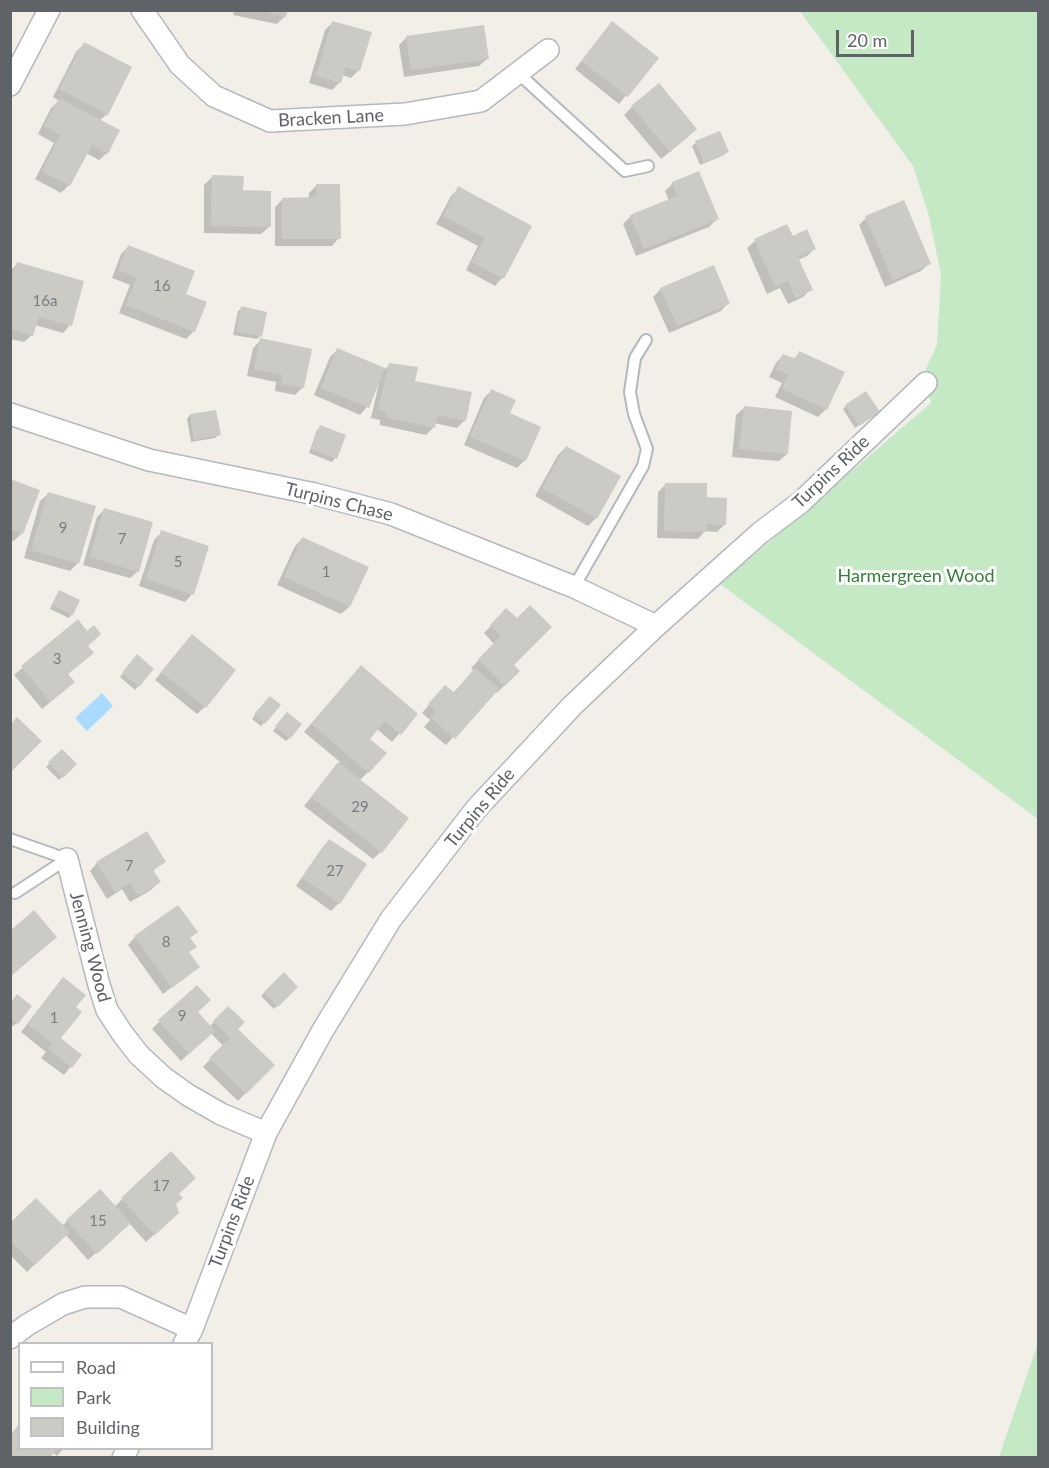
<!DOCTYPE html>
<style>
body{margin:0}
#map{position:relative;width:1049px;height:1468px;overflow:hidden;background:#f1efe8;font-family:Lato,sans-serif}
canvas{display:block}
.frame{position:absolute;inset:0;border:12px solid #5f6368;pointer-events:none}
.legend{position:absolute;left:18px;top:1342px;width:195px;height:108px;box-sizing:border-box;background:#fff;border:2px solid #bfc1c3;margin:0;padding:8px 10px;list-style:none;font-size:18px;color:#5f6368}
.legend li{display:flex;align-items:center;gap:12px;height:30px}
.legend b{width:30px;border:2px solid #bfc1c3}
.scale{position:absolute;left:836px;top:30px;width:78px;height:27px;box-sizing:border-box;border:3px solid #5f6368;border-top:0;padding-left:8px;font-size:18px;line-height:21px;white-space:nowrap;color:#5f6368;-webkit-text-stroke:4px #fff;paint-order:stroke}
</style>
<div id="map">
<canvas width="1049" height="1468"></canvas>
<div class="frame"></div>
<ul class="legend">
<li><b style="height:8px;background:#fff"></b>Road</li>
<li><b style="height:16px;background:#c5e8c5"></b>Park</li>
<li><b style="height:16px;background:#cccac5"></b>Building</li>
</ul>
<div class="scale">20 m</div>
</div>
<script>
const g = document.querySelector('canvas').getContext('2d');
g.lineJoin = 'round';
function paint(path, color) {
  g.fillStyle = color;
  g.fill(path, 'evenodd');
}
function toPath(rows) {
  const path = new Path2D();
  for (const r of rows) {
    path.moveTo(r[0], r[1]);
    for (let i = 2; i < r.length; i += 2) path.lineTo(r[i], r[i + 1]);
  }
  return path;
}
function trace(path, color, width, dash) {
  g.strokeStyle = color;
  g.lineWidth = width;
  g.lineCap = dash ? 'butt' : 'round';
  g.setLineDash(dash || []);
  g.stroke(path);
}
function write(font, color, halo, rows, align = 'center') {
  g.font = font + ' Lato,sans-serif';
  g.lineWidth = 6;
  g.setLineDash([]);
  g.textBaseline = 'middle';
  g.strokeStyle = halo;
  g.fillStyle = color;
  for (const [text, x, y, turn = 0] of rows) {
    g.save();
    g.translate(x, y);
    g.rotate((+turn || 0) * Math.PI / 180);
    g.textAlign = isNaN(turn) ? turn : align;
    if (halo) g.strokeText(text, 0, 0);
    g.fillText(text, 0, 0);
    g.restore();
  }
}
const green = toPath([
 [800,11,1038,11,1038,819,720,584,932,402,919,383,937,345,941,275,929,216,913,166],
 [1038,1343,1038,1457,999,1457]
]);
const water = toPath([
 [102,693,113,706,87,731,75,718]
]);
const shadow = toPath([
 [234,10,286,10,285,16,277,24,233,15],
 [333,22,359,70,351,78,342,75,340,82,332,90,309,83,325,30],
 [605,31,657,58,619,104,575,69],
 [407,37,487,59,479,66,404,77,399,45],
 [84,44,107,114,99,121,107,153,99,160,86,153,69,185,61,193,35,179,54,143,38,134,51,108,59,101,53,97,76,52],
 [632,107,688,137,661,159,624,115],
 [696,143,727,152,724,155,700,165,692,146],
 [212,177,242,192,269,227,261,234,204,233,204,185],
 [673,183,717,219,709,227,636,256,623,224,631,216,669,201,665,191],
 [317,185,339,238,332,246,275,246,275,207,283,199,309,199,309,193],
 [459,188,530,226,502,278,495,286,466,270,478,246,436,224,451,196],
 [866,218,929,264,921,271,885,287,859,225],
 [786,226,792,238,814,249,807,256,798,260,811,289,803,297,788,304,780,288,767,294,747,248,755,241],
 [129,246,184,294,205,303,193,332,186,339,119,313,130,285,112,278,121,254],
 [17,264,70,325,63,333,35,325,32,335,24,342,10,339,10,271],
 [661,289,728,303,721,311,669,333,653,297],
 [242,308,260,336,257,339,233,335,238,311],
 [261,340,303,387,295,395,275,391,276,382,247,376,253,348],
 [337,350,385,369,390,365,465,420,457,428,434,423,434,427,426,435,380,425,380,420,371,418,379,383,378,383,367,407,360,415,314,395,330,357],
 [800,352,826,409,818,417,775,397,782,383,769,377,776,363,783,355,793,360],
 [492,390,508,414,525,460,517,468,464,445,484,398],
 [846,406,878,412,855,428,843,409],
 [744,408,787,454,779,461,732,457,736,415],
 [190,415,219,434,215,438,191,442,187,419],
 [321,427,335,458,332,462,309,453,317,430],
 [566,447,619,477,596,518,588,526,535,496,558,455],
 [10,481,22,533,14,541,10,540],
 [666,484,705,499,725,524,717,532,705,531,698,539,657,538,658,492],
 [48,494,77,564,70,571,24,558,40,501],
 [105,509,138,571,130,578,83,565,97,517],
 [162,532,192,594,185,602,139,586,154,540],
 [303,538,349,607,341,614,277,585,295,546],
 [56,596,72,614,69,618,50,609],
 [506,610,512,665,518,671,497,693,495,691,446,745,424,727,430,720,422,713,438,694,453,693,474,671,471,668,494,644,484,633],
 [78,621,65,690,42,709,14,675],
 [184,644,205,707,197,714,155,680],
 [134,660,152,669,135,690,120,677],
 [353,675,416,714,392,742,377,729,368,739,368,772,359,781,381,852,373,859,304,806,340,762,304,732],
 [267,701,264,723,261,726,252,719],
 [284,717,289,738,286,741,273,731],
 [62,751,75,764,59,780,46,767],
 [329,840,339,903,331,911,296,886,322,848],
 [164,861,152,872,159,882,151,890,130,902,122,889,107,899,90,871,97,863],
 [135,937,189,939,195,947,188,953,198,967,163,994,128,945],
 [284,974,296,987,274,1009,261,996],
 [56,987,74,1008,59,1039,80,1055,64,1075,41,1058,46,1052,21,1032],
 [10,1004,17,1023,13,1026,10,1024],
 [228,1008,236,1029,273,1065,238,1101,203,1067,223,1046,211,1033,181,1061,152,1029,159,1022,209,1027],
 [171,1153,177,1194,170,1220,146,1242,129,1223,88,1260,65,1234,27,1272,10,1255,10,1225,62,1226,67,1221,114,1207],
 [20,1425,20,1448,64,1448,57,1456,52,1452,10,1458,10,1435]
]);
const building = toPath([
 [260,10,288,10,286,17],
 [332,21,372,32,360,71,346,67,341,83,316,76],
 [612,21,659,58,628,97,581,61],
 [484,25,489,59,411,70,406,36],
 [84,42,132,67,108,115,59,89],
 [659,83,697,129,670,152,631,106],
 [59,98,120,130,108,154,92,145,70,186,42,171,60,135,44,126],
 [720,131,729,152,704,162,695,141],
 [699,171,719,219,644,249,630,215,677,196,672,182],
 [212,175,244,176,243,190,271,191,271,227,211,226],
 [316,184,340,184,341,239,282,239,282,198,316,197],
 [458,186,532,226,504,279,472,262,485,238,443,216],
 [904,200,931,264,893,280,865,216],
 [787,224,793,236,807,229,816,249,798,257,813,290,795,298,788,281,775,287,754,239],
 [128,245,195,271,186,294,207,302,195,332,126,305,137,277,118,270],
 [17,262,84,281,72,326,39,317,33,336,10,329,10,285],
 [714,265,730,304,677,326,660,288],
 [241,306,267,312,262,337,236,331],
 [260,338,312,349,304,388,281,384,283,375,254,369],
 [337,348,385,368,369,408,321,388],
 [799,351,845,372,827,410,782,389,788,375,776,369,783,354,796,359],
 [389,363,418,367,415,381,472,392,466,421,437,415,435,428,387,418,387,413,378,410],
 [491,389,516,400,510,413,541,427,526,461,470,437],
 [866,391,880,412,859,426,845,405],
 [744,406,792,411,788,454,739,449],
 [216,410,221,435,194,440,190,414],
 [320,425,346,435,337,459,311,449],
 [566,446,621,476,597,519,542,488],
 [10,479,40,490,23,534,10,529],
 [665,483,707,483,707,497,727,498,726,525,707,524,707,532,664,531],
 [48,492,96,506,79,564,31,550],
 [104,508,153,522,139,572,90,557],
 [161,530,209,546,194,595,146,579],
 [302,537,369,567,350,607,284,577],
 [59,590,80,600,73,615,52,605],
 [530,605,552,627,514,665,520,671,505,686,478,659,501,636,490,625,506,608,517,618],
 [78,619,87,631,94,625,101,634,88,646,94,653,68,674,75,682,50,702,21,666],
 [192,634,236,670,206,708,161,672],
 [137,654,154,669,139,687,122,673],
 [361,665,418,714,401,735,385,721,378,729,370,739,387,753,369,773,311,724],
 [475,668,499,689,455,739,431,718,436,712,428,704,445,685,454,692],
 [270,696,281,705,265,724,254,714],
 [287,712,302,724,290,739,275,726],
 [17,717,42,741,10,773,10,725],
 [62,749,77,764,63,778,48,762],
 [338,762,409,818,382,853,311,797],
 [147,831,166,862,153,870,161,882,138,896,130,883,115,892,96,862],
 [329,839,367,864,340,904,302,878],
 [178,905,198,932,190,938,197,947,189,952,200,967,172,988,134,936],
 [34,910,57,937,10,977,10,931],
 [284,972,298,987,278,1007,264,992],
 [63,977,86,995,76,1007,82,1012,61,1038,82,1055,72,1068,48,1049,52,1043,27,1024],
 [197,985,211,1000,198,1012,215,1031,189,1054,158,1020],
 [17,994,32,1006,18,1024,10,1018,10,1003],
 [228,1006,245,1022,238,1029,275,1065,246,1094,209,1058,230,1038,213,1021],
 [171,1151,196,1178,179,1194,183,1198,176,1204,179,1213,155,1235,121,1198],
 [100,1189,131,1223,97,1254,66,1220],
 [36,1198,70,1232,35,1265,10,1240,10,1223],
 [20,1423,20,1448,57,1448,50,1458,10,1458,10,1436]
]);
const service = toPath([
 [518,73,625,171,648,166],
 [574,587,643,466,647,449,634,414,630,392,635,358,646,340],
 [10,839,67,859],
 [15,893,67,859]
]);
const minor = toPath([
 [142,10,180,65,214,96,270,121,405,114,481,101,548,50],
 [10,85,49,10],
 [10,414,149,460,315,494,391,514,574,587,656,626],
 [67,859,99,985,107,1010,122,1033,139,1055,164,1078,188,1095,221,1114,266,1133],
 [10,1338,27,1325,63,1304,85,1297,121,1297,192,1329],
 [184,1344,192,1329,266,1133,323,1030,391,919,476,809,572,706,656,626,760,533,801,502,926,383],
 [123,1458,128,1448]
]);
const numberNames = [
 ["16",162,286],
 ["16a",45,301],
 ["9",63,528],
 ["7",122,539],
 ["5",178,562],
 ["1",326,572],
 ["3",57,659],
 ["29",360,807],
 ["7",129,866],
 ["27",335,871],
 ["8",166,942],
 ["9",182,1016],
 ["1",54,1018],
 ["17",161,1186],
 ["15",98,1221]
];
const streetNames = [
 ["Bracken Lane",331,118,-3],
 ["Turpins Ride",831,472,-43],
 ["Turpins Chase",339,502,14],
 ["Turpins Ride",480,808,-50],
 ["Jenning Wood",90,947,75],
 ["Turpins Ride",232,1222,-69]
];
const parkNames = [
 ["Harmergreen Wood",916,576]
];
paint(green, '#c5e8c5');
paint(water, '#aadaff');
paint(shadow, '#0003');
paint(building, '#cccac5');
trace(service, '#b5b8bc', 14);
trace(minor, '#b5b8bc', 24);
trace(service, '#fff', 10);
trace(minor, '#fff', 21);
write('15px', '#7a7d7f', null, numberNames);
write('18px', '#5f6368', '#fff', streetNames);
write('18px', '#348238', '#fff', parkNames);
</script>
